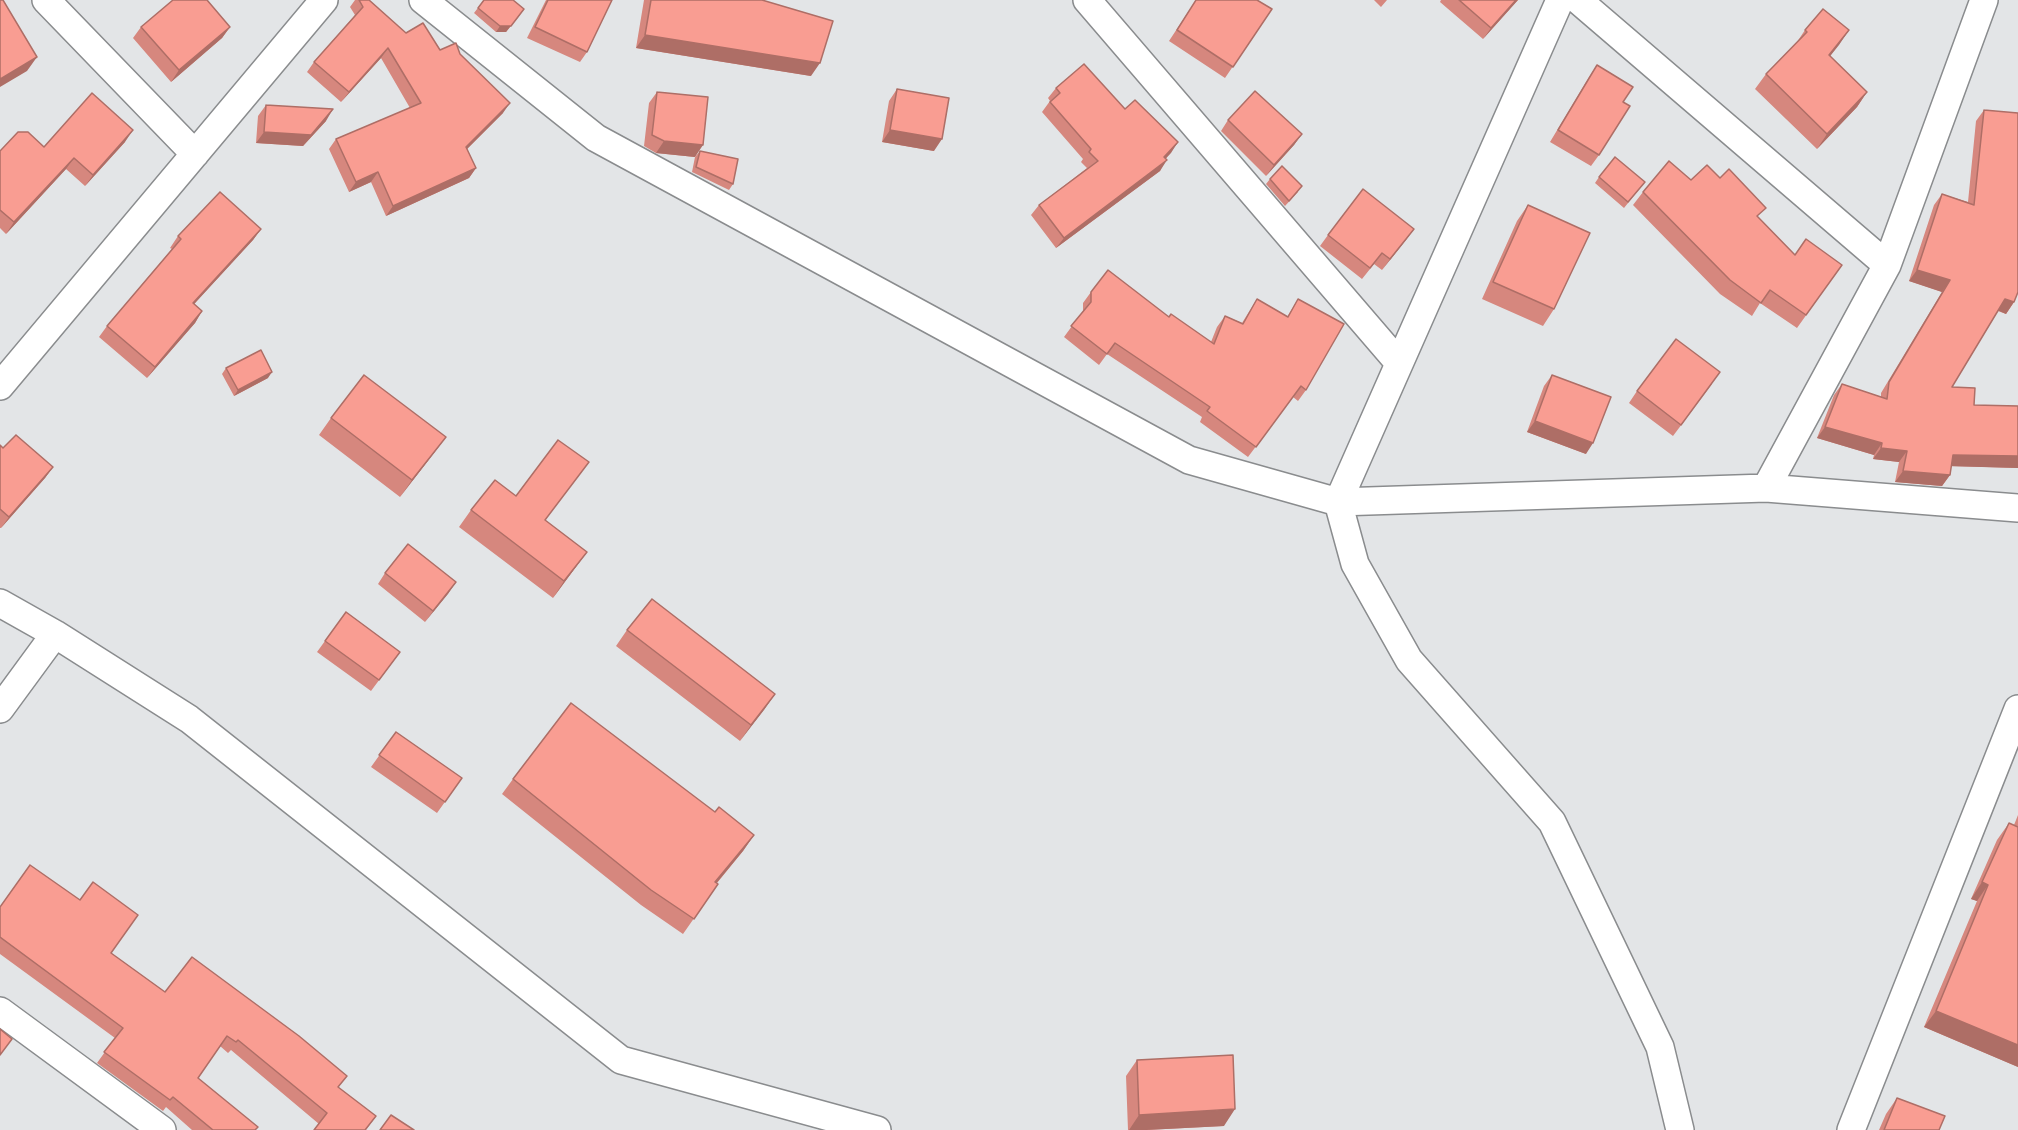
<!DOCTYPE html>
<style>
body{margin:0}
canvas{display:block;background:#e3e5e7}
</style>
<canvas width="2018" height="1130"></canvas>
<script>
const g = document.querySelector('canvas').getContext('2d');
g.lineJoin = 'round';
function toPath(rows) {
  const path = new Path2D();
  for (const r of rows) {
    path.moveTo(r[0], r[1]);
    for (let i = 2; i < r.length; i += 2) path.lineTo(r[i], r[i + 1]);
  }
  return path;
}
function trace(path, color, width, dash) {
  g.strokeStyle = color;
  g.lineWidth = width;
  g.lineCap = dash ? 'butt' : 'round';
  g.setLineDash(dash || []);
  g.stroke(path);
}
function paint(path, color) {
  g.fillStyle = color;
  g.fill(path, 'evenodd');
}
const minor = toPath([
 [46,0,195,154],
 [423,0,596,138,1189,460,1338,502,1766,488,2018,508],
 [1087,0,1399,363],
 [1560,0,1338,502,1355,564,1409,660,1552,822,1660,1047,1680,1130],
 [1578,0,1887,265],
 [0,386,324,0],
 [1766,488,1887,265,1984,0],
 [0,603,55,634,189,719,621,1060,877,1130],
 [0,709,55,634],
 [0,1011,162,1130],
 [1851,1130,2018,709]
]);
const wall = toPath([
 [355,0,369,0,406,33,440,50,460,54,503,113,467,149,476,168,469,178,386,216,371,182,349,192,329,149,336,139,410,108,381,58,341,102,307,72,314,62,355,15,350,7],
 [484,0,520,15,506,32,496,32,474,13],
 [546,0,612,0,587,52,580,62,527,38],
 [644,0,762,0,811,76,636,48],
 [1196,0,1272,9,1225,78,1169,41],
 [1374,0,1387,0,1381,7],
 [1441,0,1518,0,1483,39,1440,2],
 [141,27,230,27,222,38,171,82,133,38],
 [1805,30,1849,30,1830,56,1867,92,1857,107,1817,149,1755,89,1766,74,1797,42],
 [1597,65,1623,102,1599,155,1591,166,1550,142,1589,77],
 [1056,88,1125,109,1178,142,1166,158,1160,171,1056,248,1031,215,1039,205,1087,168,1081,162,1083,159,1042,112,1050,101,1048,98],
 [897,89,934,151,882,142,889,101],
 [657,92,695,157,656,153,644,146,649,103],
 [266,105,326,121,303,146,256,143,258,116],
 [1984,110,2014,302,2006,314,1998,311,1952,387,1974,405,2018,406,2018,468,1951,466,1950,475,1942,486,1895,482,1899,462,1873,459,1874,455,1817,438,1834,395,1842,384,1881,397,1881,393,1942,292,1909,281,1934,205,1942,194,1968,202,1976,121],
 [1228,120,1302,134,1294,145,1266,176,1221,131],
 [125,142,85,186,66,169,6,234,0,228,0,151,44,147],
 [700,151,733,184,729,190,692,172,695,157],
 [1599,177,1645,182,1624,208,1595,183],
 [1270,179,1298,192,1285,206,1266,184],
 [1691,180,1759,218,1795,255,1842,265,1797,328,1760,303,1752,316,1720,294,1633,205,1643,192],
 [1528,205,1554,309,1543,326,1482,299,1517,221],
 [261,229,253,240,194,304,202,311,195,323,147,378,99,337,107,326,172,249,170,248,178,236],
 [1414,229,1382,270,1374,264,1362,279,1320,246,1328,235],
 [1091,292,1169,317,1211,342,1217,327,1225,316,1242,323,1257,299,1287,317,1298,299,1306,390,1298,401,1293,397,1248,457,1200,422,1202,417,1107,354,1099,365,1064,337,1083,311,1083,303],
 [226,368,268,378,234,396,222,374],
 [1552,375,1586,454,1527,432,1544,386],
 [1712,384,1673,436,1629,403,1637,391],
 [331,418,446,437,400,497,319,435],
 [0,445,3,448,53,467,45,478,1,528,0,528],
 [589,462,545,520,587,552,553,598,459,527,471,510,516,496],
 [385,573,456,582,425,622,378,584],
 [346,612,400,652,371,691,317,652],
 [627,630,775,694,740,741,616,646],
 [396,732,462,778,437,813,371,767],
 [513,779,715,812,754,835,743,851,717,883,718,884,683,934,641,905,502,794],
 [2018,815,2018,1067,1924,1027,1977,901,1971,899,1997,840,2009,823,2014,825],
 [80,900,111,953,165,992,339,1088,376,1116,366,1130,314,1130,319,1124,231,1050,228,1053,220,1046,198,1078,256,1130,192,1130,166,1107,163,1111,97,1063,115,1038,0,954,0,907],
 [1137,1060,1224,1126,1146,1130,1128,1130,1126,1076],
 [1897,1098,1939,1130,1879,1130,1886,1114]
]);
const shadedWall = toPath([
 [1516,0,1518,0,1483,39,1491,28],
 [524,9,506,32,496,32,500,26],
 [230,27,222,38,171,82,179,70],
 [1849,30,1839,45,1819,70,1829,55],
 [645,35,820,63,811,76,636,48],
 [388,48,381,58,341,102,349,92],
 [37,57,27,71,0,87,0,79],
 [1867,92,1857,107,1817,149,1827,134],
 [510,103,503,113,459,157,466,147],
 [333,109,326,121,303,146,256,143,264,132],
 [133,130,125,142,85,186,93,175],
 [890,130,942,139,934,151,882,142],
 [1302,134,1294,145,1266,176,1274,165],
 [664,141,703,145,695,157,656,153],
 [1178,142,1171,153,1157,168,1164,157],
 [74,158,66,169,6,234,14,222],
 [1167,160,1160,171,1056,248,1064,238],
 [476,168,469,178,386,216,393,206],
 [378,172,371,182,349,192,356,182],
 [261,229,253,240,185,314,193,303],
 [1414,229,1406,240,1382,270,1390,259],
 [1917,270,1950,280,1942,292,1909,281],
 [2005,299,2014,302,2006,314,1997,310],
 [202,311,195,323,147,378,155,367],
 [272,372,268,378,234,396,238,390],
 [1535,421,1593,443,1586,454,1527,432],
 [1825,427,1882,443,1874,455,1817,438],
 [446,437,434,453,400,497,412,480],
 [1881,448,1907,451,1899,462,1873,459],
 [1953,455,2018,456,2018,468,1945,466],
 [53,467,45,478,1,528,9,517],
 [1903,471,1950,475,1942,486,1895,482],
 [587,552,575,568,553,598,564,581],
 [456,582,448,594,425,622,433,611],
 [775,694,764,710,740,741,751,725],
 [754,835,743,851,705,897,715,882],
 [1982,882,1988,885,1977,901,1971,899],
 [1936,1011,2018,1045,2018,1067,1924,1027],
 [1235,1109,1224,1126,1146,1130,1129,1130,1139,1115]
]);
const building = toPath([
 [0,0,3,0,37,57,0,79,0,0],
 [173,0,207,0,230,27,179,70,141,27,173,0],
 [359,0,369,0,406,33,423,23,440,50,456,43,460,54,510,103,466,147,476,168,393,206,378,172,356,182,336,139,421,103,388,48,349,92,314,62,363,7,359,0],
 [484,0,513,0,524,9,511,26,500,26,478,8,484,0],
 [548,0,612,0,587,52,535,27,548,0],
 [651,0,762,0,833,21,820,63,645,35,651,0],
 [1196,0,1257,0,1272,9,1233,67,1177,30,1196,0],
 [1459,0,1516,0,1491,28,1459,0],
 [1823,9,1849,30,1829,55,1867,92,1827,134,1766,74,1807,32,1805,30,1823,9],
 [1084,64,1125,109,1135,100,1178,142,1164,157,1167,160,1064,238,1039,205,1098,161,1089,152,1091,149,1050,102,1060,93,1056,88,1084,64],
 [1597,65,1633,87,1623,102,1630,106,1599,155,1558,130,1597,65],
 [897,89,949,98,942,139,890,130,897,89],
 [1255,91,1302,134,1274,165,1228,120,1255,91],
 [657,92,708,97,703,145,664,141,652,135,657,92],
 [92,93,133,130,93,175,74,158,14,222,0,210,0,151,18,132,28,132,44,147,92,93],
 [266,105,333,109,311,135,264,132,266,105],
 [1984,110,2018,113,2018,292,2014,302,2005,299,1952,387,1975,388,1974,405,2018,406,2018,456,1953,455,1950,475,1903,471,1907,451,1881,448,1882,443,1825,427,1842,384,1887,399,1889,382,1950,280,1917,270,1942,194,1974,205,1984,110],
 [700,151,738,159,733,184,696,167,700,151],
 [1615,157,1645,182,1628,202,1599,177,1615,157],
 [1669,161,1691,180,1707,165,1720,178,1729,169,1766,208,1757,216,1795,255,1806,239,1842,265,1806,315,1770,290,1761,303,1730,280,1643,192,1669,161],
 [1282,166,1302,186,1289,201,1270,179,1282,166],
 [1363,189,1414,229,1390,259,1382,253,1370,268,1328,235,1363,189],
 [220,192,261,229,193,303,202,311,155,367,107,326,181,239,178,236,220,192],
 [1528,205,1590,233,1554,309,1493,282,1528,205],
 [1108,270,1169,317,1171,314,1214,344,1225,316,1243,324,1257,299,1288,317,1298,299,1344,324,1306,390,1301,386,1256,447,1207,411,1210,407,1115,343,1107,354,1071,326,1091,302,1091,292,1108,270],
 [1676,339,1720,372,1681,425,1637,391,1676,339],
 [261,350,272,372,238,390,226,368,261,350],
 [364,375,446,437,412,480,331,418,364,375],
 [1552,375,1611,397,1593,443,1535,421,1552,375],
 [16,435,53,467,9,517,0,509,0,445,3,448,16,435],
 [558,440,589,462,545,520,587,552,564,581,471,510,495,480,516,496,558,440],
 [408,544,456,582,433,611,385,573,408,544],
 [652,599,775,694,751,725,627,630,652,599],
 [346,612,400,652,379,680,325,641,346,612],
 [571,703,715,812,719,807,754,835,715,882,718,884,694,919,651,890,513,779,571,703],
 [396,732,462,778,445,802,379,755,396,732],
 [2009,823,2018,827,2018,1045,1936,1011,1988,885,1982,882,2009,823],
 [30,865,80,900,93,882,138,915,111,953,165,992,192,957,299,1036,347,1076,338,1087,376,1116,365,1130,314,1130,327,1113,238,1040,236,1042,227,1036,198,1078,258,1127,255,1130,213,1130,173,1097,170,1100,104,1052,123,1028,0,937,0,907,30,865],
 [0,1029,12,1039,0,1055,0,1029],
 [1233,1055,1235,1109,1139,1115,1137,1060,1233,1055],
 [1897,1098,1945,1116,1939,1130,1884,1130,1897,1098],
 [391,1115,414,1130,380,1130,391,1115]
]);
trace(minor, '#8a8c8e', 30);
trace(minor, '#fff', 27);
paint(wall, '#d6877e');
paint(shadedWall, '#ae6e66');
paint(building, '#f99d92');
trace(building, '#ae6e66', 1.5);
</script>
